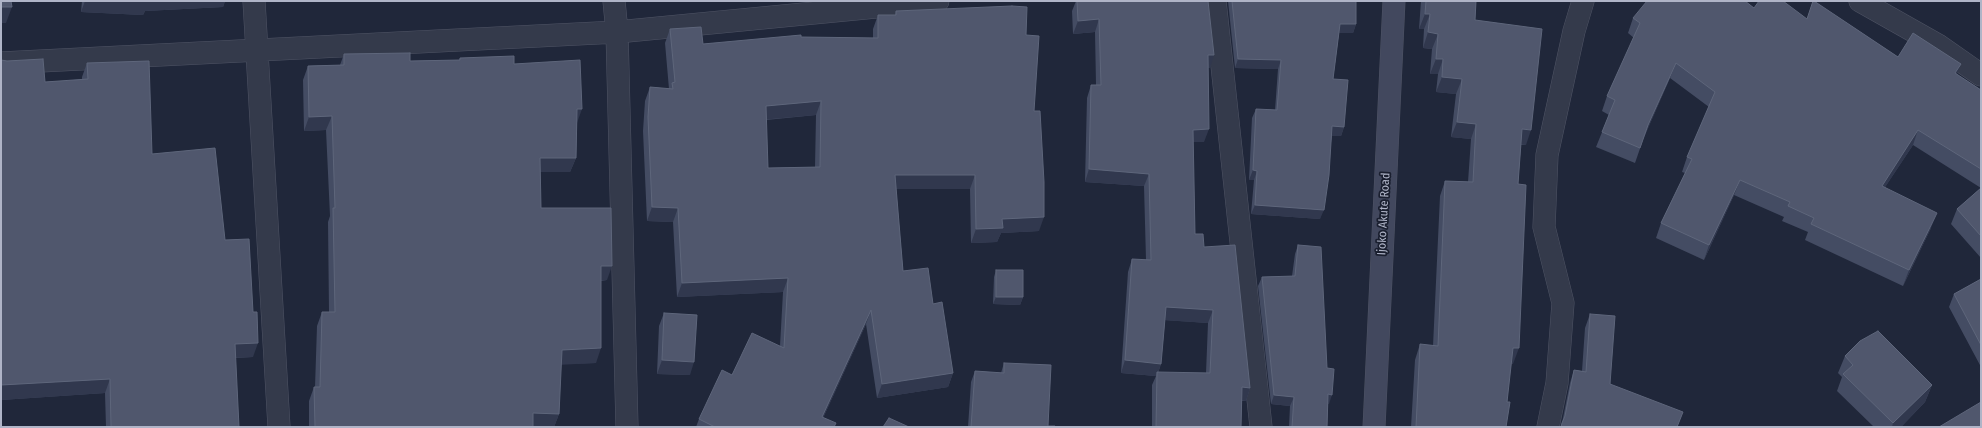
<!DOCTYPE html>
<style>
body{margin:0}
#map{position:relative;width:1982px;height:428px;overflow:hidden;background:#20273a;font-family:"Fira Sans Condensed",sans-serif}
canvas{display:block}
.frame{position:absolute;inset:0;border:2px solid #afb4c7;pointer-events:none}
</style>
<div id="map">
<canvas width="1982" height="428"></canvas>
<div class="frame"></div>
</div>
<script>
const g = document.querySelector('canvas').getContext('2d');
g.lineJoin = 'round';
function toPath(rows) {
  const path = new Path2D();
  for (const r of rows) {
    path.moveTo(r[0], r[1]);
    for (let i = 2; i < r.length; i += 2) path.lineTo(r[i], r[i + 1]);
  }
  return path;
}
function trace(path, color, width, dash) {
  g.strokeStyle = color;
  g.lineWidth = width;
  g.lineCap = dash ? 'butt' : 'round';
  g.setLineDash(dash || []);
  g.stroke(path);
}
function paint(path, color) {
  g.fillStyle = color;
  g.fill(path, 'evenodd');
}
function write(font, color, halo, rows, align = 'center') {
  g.font = font + ' "Fira Sans Condensed",sans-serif';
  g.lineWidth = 3.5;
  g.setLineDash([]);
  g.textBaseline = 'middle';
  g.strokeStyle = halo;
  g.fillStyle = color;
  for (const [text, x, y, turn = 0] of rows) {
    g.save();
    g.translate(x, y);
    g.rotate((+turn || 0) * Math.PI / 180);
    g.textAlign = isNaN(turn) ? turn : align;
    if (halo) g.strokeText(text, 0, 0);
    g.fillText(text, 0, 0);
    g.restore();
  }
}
const street = toPath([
 [254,1,279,427],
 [614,1,617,32,627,427],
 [1215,1,1261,427],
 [1860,1,1938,45,1981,75],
 [1,63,617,32,938,1],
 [1548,427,1557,383,1563,303,1544,227,1547,155,1574,31,1583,1]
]);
const secondary = toPath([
 [1374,427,1394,1]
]);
const wall = toPath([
 [82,1,225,1,223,7,145,11,143,15,81,12],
 [1076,1,1208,1,1210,68,1208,68,1204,142,1193,142,1195,234,1204,247,1250,388,1246,401,1242,401,1241,427,1152,427,1152,385,1156,376,1121,373,1128,272,1132,259,1146,260,1144,186,1085,182,1087,98,1091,85,1096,85,1095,32,1073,34,1072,11],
 [1165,320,1208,323,1206,373,1158,373,1161,364],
 [1228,1,1356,1,1356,24,1353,33,1339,33,1333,79,1344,127,1341,136,1332,136,1320,219,1251,214,1254,180,1249,180,1252,118,1256,109,1275,110,1278,69,1235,68],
 [1421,1,1476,1,1475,20,1526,145,1521,145,1518,184,1513,364,1511,364,1507,402,1506,427,1411,427,1415,360,1420,344,1433,346,1440,196,1445,181,1468,182,1471,139,1451,137,1456,94,1436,92,1438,74,1430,74,1432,49,1423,48,1424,29,1419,29],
 [1813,1,1898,57,1957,75,1981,90,1981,188,1913,145,1885,187,1931,228,1903,286,1805,240,1808,232,1782,221,1784,217,1734,195,1704,260,1656,238,1661,223,1685,173,1682,172,1687,157,1709,107,1670,78,1644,137,1635,163,1596,147,1609,115,1602,111,1607,96,1634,38,1628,33,1633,18,1754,8,1807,19],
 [896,11,1026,35,1034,111,1039,231,1001,233,997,242,971,243,970,189,896,189,903,271,933,304,953,373,948,387,877,398,866,324,823,418,834,427,696,427,699,419,732,375,780,346,783,292,677,297,673,222,647,221,643,131,645,101,650,87,669,89,665,43,670,29,703,44,801,37,873,38,873,29,878,15,895,15],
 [816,115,815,167,768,168,766,120],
 [344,54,410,61,459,60,460,58,514,64,577,123,576,158,570,172,540,172,541,208,607,280,601,281,596,363,561,364,559,414,554,427,309,427,309,401,314,387,315,387,317,326,322,312,329,312,328,222,330,216,326,130,304,131,303,80,308,66,340,65],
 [1,60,7,61,45,82,82,80,82,77,87,63,152,154,225,240,253,357,235,358,239,427,106,427,105,393,1,400],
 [1981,188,1981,258,1951,224,1957,209],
 [1298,245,1327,368,1329,404,1328,404,1327,427,1289,427,1290,406,1271,404,1258,286,1262,277,1292,276,1295,254],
 [996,270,1023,297,1020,305,993,304,994,277],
 [1981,279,1981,367,1949,307,1954,294],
 [664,313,690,375,657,374,659,326],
 [1590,314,1610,384,1678,427,1560,427,1562,423,1570,383,1574,370,1582,371,1585,328],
 [1845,356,1932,385,1925,402,1901,427,1874,427,1837,391,1842,377,1838,373],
 [1004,363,1048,426,1055,427,968,427,971,382,975,371,1001,373]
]);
const shadedWall = toPath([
 [85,1,225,1,223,7,145,11,143,15,81,12],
 [1,7,12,7,6,23,1,23],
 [1425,14,1430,14,1424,29,1419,29],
 [1099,19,1095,32,1073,34,1078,21],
 [1340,24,1356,24,1353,33,1337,33],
 [1428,32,1438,34,1432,49,1423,48],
 [1208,55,1214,55,1210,68,1203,68],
 [1238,59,1281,60,1278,69,1235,68],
 [1436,59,1443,59,1438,74,1430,74],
 [1676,63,1670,78,1643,140,1648,125],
 [1961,64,1955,79,1955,73],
 [1442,77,1462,79,1456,94,1436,92],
 [821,101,816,115,760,120,766,106],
 [577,109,582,109,577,123,571,124],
 [332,116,326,130,304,131,309,117],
 [1457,122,1476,124,1471,139,1451,137],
 [1332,126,1344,127,1341,136,1329,136],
 [1209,129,1204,142,1188,142,1193,130],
 [1522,129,1531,130,1526,145,1516,144],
 [1918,130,1913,145,1876,201,1882,186],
 [540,158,576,158,570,172,535,172],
 [1089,169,1149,174,1144,186,1085,182],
 [1253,170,1257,171,1254,180,1249,180],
 [895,175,975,175,970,189,889,189],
 [1740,180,1734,195,1704,260,1709,245],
 [1255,205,1324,210,1320,219,1251,214],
 [652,207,678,208,673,222,647,221],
 [1937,213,1931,228,1903,286,1909,270],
 [1044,217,1039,231,1001,233,997,242,971,243,976,229,1002,219],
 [601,266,612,266,607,280,596,281],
 [788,278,783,292,677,297,682,283],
 [996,297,1023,297,1020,305,993,304],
 [1166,307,1213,310,1208,323,1162,320],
 [871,310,866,324,819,427,822,417],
 [258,343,253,357,229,358,235,344],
 [601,348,596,363,557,365,562,350],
 [1513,348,1519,348,1513,364,1507,364],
 [662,360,694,362,690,375,657,374],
 [1125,360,1161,364,1157,375,1157,372,1156,376,1121,373],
 [953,373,948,387,877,398,882,384],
 [110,379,105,393,1,400,1,385],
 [1932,385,1925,402,1901,427,1892,427,1893,423],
 [1242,387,1250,388,1246,401,1237,400],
 [1328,394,1332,395,1329,404,1325,404],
 [1274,395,1294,397,1290,406,1271,404],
 [533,413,559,414,554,427,528,427]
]);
const building = toPath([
 [1,1,11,1,12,7,1,7,1,1],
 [1077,1,1208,1,1214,55,1208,55,1209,129,1193,130,1195,234,1203,234,1204,247,1235,245,1250,388,1242,387,1241,427,1156,427,1157,372,1210,373,1213,310,1166,307,1161,364,1125,360,1132,259,1151,260,1149,174,1089,169,1091,85,1101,85,1099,19,1078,21,1077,1],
 [1232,1,1356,1,1356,24,1340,24,1333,79,1348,80,1344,127,1332,126,1329,175,1324,210,1255,205,1257,171,1253,170,1256,109,1277,110,1281,60,1238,59,1232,1],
 [1426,1,1476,1,1475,20,1542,29,1531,130,1522,129,1518,184,1526,185,1519,348,1513,348,1507,402,1510,402,1506,427,1416,427,1420,344,1438,346,1445,181,1473,182,1476,124,1457,122,1462,79,1442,77,1443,59,1436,59,1438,34,1428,32,1430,14,1425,14,1426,1],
 [1647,1,1745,1,1754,8,1759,1,1783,1,1807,19,1813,1,1814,1,1898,57,1913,33,1961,64,1955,73,1981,90,1981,169,1918,130,1882,186,1937,213,1909,270,1811,224,1814,218,1788,206,1790,202,1740,180,1709,245,1661,223,1692,159,1687,157,1715,92,1676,63,1648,125,1640,148,1602,132,1615,100,1607,96,1640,23,1633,18,1647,1],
 [1012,6,1027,7,1026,35,1039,36,1034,111,1040,111,1044,182,1044,217,1002,219,1003,228,976,229,975,175,895,175,903,271,928,268,933,304,942,302,953,373,882,384,871,310,822,417,836,423,834,427,715,427,699,419,722,370,732,375,752,333,784,348,788,278,682,283,678,208,652,207,648,117,650,87,673,89,672,83,675,82,670,29,701,27,703,44,801,35,801,37,878,38,878,15,896,15,896,11,1012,6],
 [821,101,820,167,768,168,766,106,821,101],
 [410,53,410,61,460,60,460,58,514,56,514,64,580,60,582,109,577,109,576,158,540,158,541,208,611,208,612,266,601,266,601,348,562,350,559,414,533,413,533,427,315,427,314,387,320,387,322,312,335,312,333,208,335,208,332,116,309,117,308,66,344,65,344,54,410,53],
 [43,59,45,82,88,79,87,63,149,61,152,154,215,148,225,240,249,239,253,312,257,312,258,343,235,344,239,427,58,427,111,427,110,379,1,385,1,60,7,61,43,59],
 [1981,188,1981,236,1957,209,1981,188],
 [1298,245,1321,247,1327,368,1334,369,1332,395,1328,394,1327,427,1292,427,1294,397,1274,395,1262,277,1295,276,1298,245],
 [996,270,1023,270,1023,297,996,297,996,270],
 [1981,279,1981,345,1954,294,1981,279],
 [664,313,697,315,694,362,662,360,664,313],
 [1590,314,1615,316,1610,384,1683,412,1677,427,1561,427,1562,423,1565,416,1574,370,1586,372,1590,314],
 [1878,331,1932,385,1893,423,1843,374,1853,365,1845,356,1860,341,1878,331],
 [1004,363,1051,365,1048,426,1055,426,1055,427,971,427,975,371,1004,373,1004,363],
 [1981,402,1981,427,1939,427,1981,402],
 [889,418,909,427,883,427,889,418]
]);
const streetNames = [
 ["Ijoko Akute Road",1384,214,-87]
];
trace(street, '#4f5465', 23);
trace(secondary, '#4f5465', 23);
trace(street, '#343a4b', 22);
trace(secondary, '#42485e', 22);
paint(wall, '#444c63');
paint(shadedWall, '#31384e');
paint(building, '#50576d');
trace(building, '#5e667b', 1);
write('12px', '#afb4c7', '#1a1f2f', streetNames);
</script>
